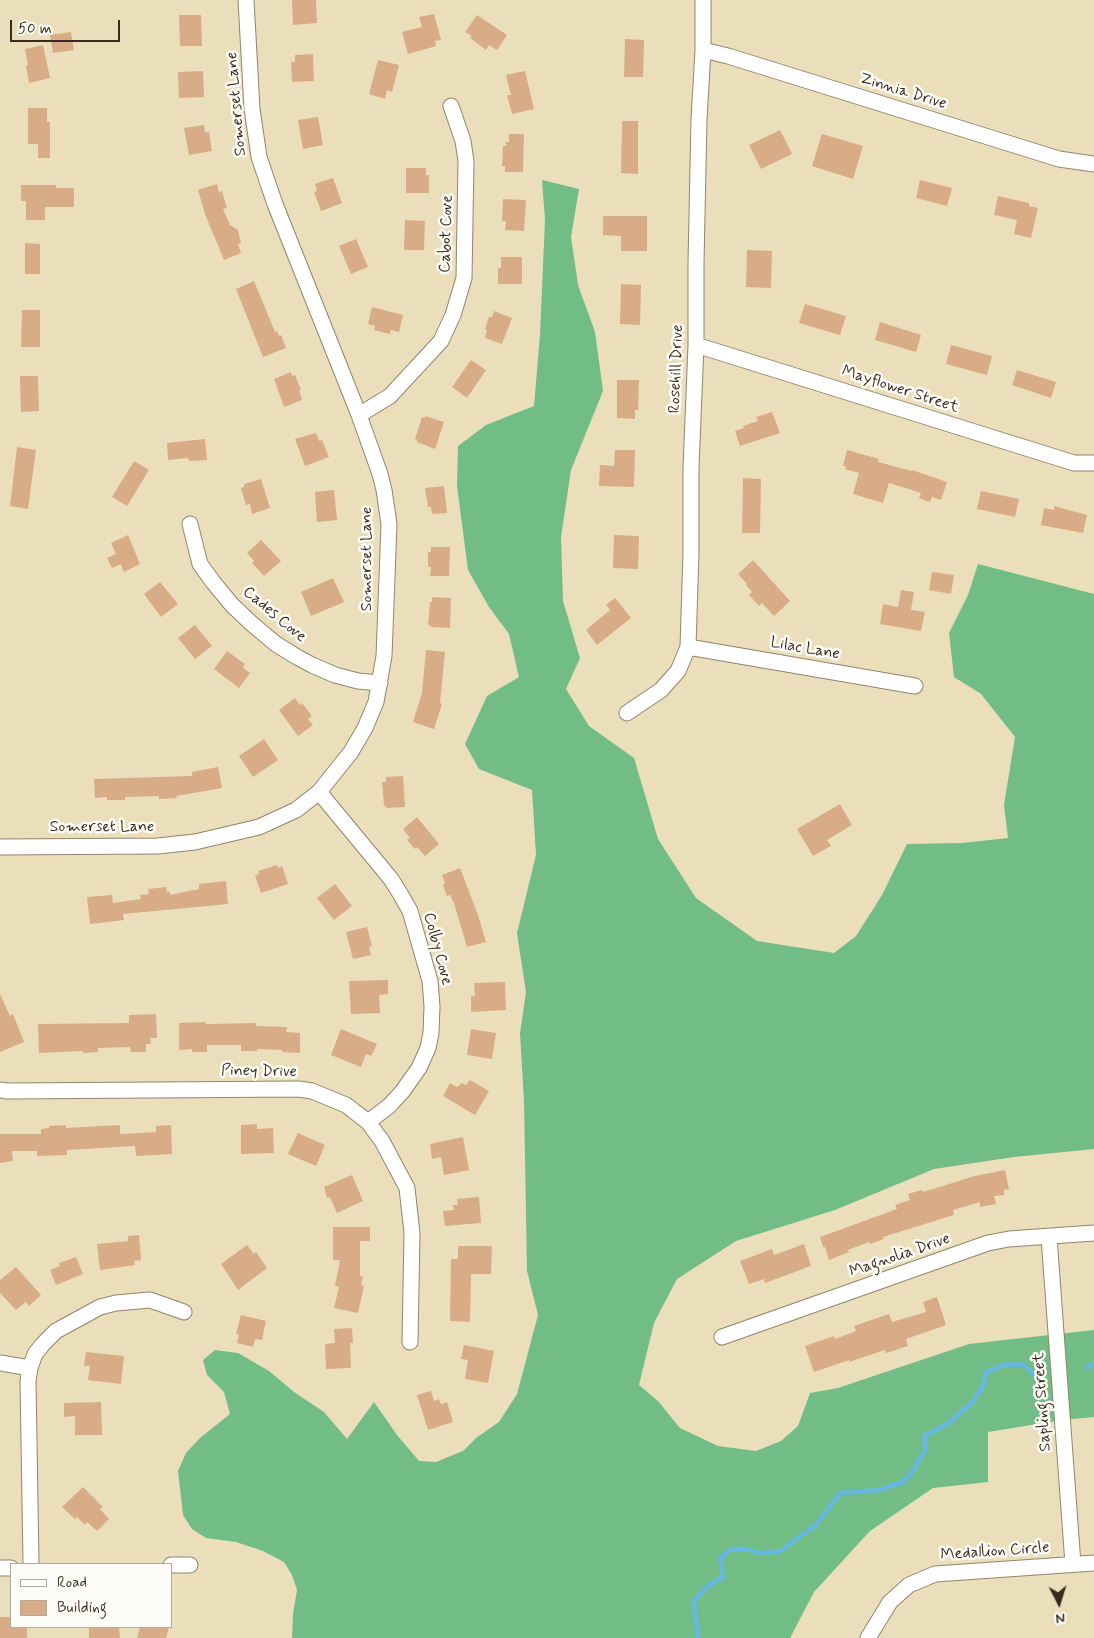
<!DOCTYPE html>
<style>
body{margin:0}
#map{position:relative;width:1094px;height:1638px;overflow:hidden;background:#ebdfbb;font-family:Mynerve,sans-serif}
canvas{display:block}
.legend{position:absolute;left:10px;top:1563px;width:162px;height:65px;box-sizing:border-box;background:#fdfcf7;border:1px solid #afa8a0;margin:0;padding:6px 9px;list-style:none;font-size:15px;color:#3b2a1e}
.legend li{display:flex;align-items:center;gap:10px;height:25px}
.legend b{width:25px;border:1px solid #afa8a0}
.north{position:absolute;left:1034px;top:1578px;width:50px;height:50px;-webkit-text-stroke:4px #fdfcf7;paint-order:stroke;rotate:175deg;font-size:14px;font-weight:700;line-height:20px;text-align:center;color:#3b2a1e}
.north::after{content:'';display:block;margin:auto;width:18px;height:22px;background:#3b2a1e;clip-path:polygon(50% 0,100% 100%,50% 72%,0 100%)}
.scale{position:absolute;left:10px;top:20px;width:110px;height:22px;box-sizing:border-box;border:2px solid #3b2a1e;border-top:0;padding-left:6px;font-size:15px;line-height:18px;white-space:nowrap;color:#3b2a1e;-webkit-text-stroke:4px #fdfcf7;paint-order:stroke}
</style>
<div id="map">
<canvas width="1094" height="1638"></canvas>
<ul class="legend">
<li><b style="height:6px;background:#fff"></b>Road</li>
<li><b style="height:14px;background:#d8ac86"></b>Building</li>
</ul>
<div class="north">N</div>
<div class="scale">50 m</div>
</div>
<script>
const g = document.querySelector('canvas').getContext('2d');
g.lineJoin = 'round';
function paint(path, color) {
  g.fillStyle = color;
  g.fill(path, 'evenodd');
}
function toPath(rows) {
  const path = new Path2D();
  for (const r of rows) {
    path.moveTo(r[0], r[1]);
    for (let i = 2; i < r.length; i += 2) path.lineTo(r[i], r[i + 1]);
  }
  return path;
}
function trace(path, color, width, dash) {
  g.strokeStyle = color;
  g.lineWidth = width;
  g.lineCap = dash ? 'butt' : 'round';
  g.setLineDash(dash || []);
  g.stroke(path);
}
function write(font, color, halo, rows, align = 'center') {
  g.font = font + ' Mynerve,sans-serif';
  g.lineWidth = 5;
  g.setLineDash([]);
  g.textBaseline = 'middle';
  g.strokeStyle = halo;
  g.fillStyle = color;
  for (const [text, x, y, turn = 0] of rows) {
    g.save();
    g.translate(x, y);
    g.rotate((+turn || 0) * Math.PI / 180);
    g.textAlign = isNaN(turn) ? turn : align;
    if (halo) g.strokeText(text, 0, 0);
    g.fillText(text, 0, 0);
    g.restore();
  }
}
const forest = toPath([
 [542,180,579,189,571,237,578,285,595,332,603,391,571,470,561,537,563,601,580,658,566,689,589,726,634,758,658,839,696,898,757,941,834,953,856,936,882,895,907,844,962,843,1008,838,1004,805,1015,737,981,694,954,677,949,633,968,595,978,564,1094,594,1094,1149,1014,1157,934,1169,835,1210,736,1241,677,1279,654,1323,639,1385,658,1401,680,1428,718,1446,756,1451,781,1441,798,1426,810,1393,838,1388,969,1344,1094,1330,1094,1417,1062,1420,988,1432,988,1482,933,1488,870,1531,814,1592,790,1638,292,1638,293,1614,297,1590,292,1575,284,1562,263,1551,236,1542,206,1538,192,1529,183,1515,178,1471,186,1453,200,1438,230,1414,224,1392,207,1375,203,1360,215,1350,238,1353,269,1371,294,1392,324,1412,347,1439,374,1402,397,1435,419,1461,436,1462,463,1451,476,1438,499,1422,517,1394,538,1315,527,1271,524,1101,520,1033,526,992,517,933,536,855,532,790,479,769,465,744,487,696,519,677,509,634,489,607,468,570,457,486,458,446,486,425,534,406,540,335,545,220]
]);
const stream = toPath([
 [1087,1368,1094,1363],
 [698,1638,694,1600,708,1586,723,1577,720,1558,731,1549,747,1549,758,1553,779,1552,816,1525,840,1493,879,1490,903,1482,913,1471,926,1448,924,1436,949,1423,974,1400,984,1385,985,1373,1003,1365,1023,1364,1036,1377]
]);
const building = toPath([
 [292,0,316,0,317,23,293,25],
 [434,14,441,40,435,41,436,46,408,54,402,32,422,27,419,17],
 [179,15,201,15,202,46,180,46],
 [477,15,507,35,497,50,489,45,486,50,470,38,472,36,465,32],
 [71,32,74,50,53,53,50,35],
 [625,39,644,40,643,77,624,77],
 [43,45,50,78,29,83,26,66,28,65,25,49],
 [313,54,314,81,292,82,291,62,295,62,295,55],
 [378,60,399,65,392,92,387,90,385,99,369,94],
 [203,71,204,97,179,98,178,72],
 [525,71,534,109,512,114,507,95,511,95,506,75],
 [28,108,47,108,47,122,50,122,50,158,38,158,38,144,28,144],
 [318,117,323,145,303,149,298,120],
 [622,121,638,121,638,174,621,173],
 [204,125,205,132,209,132,212,151,189,155,184,128],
 [780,130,792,154,761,169,749,145],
 [509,134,524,134,523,172,505,172,505,166,502,166,503,146,506,146,506,142,509,142],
 [822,134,863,146,853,179,812,166],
 [406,168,426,168,426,175,429,175,429,193,406,193],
 [333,178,342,203,321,211,314,192,317,191,315,184],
 [920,180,952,188,947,206,916,198],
 [217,184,219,192,222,191,227,208,223,209,230,225,238,230,241,243,238,244,241,253,224,260,205,214,198,190],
 [21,185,56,185,56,188,74,188,74,207,45,207,45,220,26,220,26,201,21,201],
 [998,196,1029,203,1029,206,1038,208,1031,238,1014,234,1017,220,994,215],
 [503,199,526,200,524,231,505,230,506,221,502,221],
 [603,216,647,216,647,251,621,251,621,236,603,235],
 [405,220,425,221,424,250,404,250],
 [356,239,368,267,351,274,339,246],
 [25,243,40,244,40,274,25,274],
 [747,250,772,251,771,288,746,287],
 [501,257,522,257,522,284,498,284,498,268,501,268],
 [254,281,275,332,277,331,279,336,281,335,286,348,263,357,236,289],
 [621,284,641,285,640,325,620,324],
 [805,304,846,316,840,335,799,323],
 [372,307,403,315,399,332,391,330,390,334,374,330,375,326,368,324],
 [22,310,40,310,40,347,21,347],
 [494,311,512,318,502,344,485,338,487,330,485,329,489,317,492,317],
 [880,322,921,335,916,352,875,340],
 [951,345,992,356,987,375,946,364],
 [471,360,486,370,467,398,452,387],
 [1017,370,1056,382,1051,398,1012,385],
 [291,372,292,376,295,375,301,390,299,390,302,400,284,407,274,379],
 [20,376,38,376,39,411,21,412],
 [617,380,639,380,638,410,635,410,635,419,617,418],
 [772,412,780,433,740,446,735,431,744,428,743,426,758,421,756,417],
 [425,416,444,422,435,449,417,442,417,440,415,439,422,417,425,418],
 [316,433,319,441,322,440,329,457,305,466,295,439],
 [205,439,207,460,189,461,188,458,168,460,167,443],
 [17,447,36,450,28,509,10,506],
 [615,450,635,450,634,487,599,486,600,465,614,466],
 [847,450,879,459,878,462,912,471,912,470,947,482,941,500,932,497,930,502,919,498,921,493,889,483,883,503,853,494,859,473,845,469,846,466,843,466],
 [134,461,149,470,127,506,112,497],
 [743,478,761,479,760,533,742,533],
 [261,479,270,508,252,514,250,504,246,505,241,488,244,487,244,484],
 [444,486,447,513,432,514,431,507,428,507,425,488],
 [334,490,337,520,317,522,315,492],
 [981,491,1019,499,1015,517,977,509],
 [1054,506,1087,515,1083,533,1041,525,1044,508,1054,510],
 [128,535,140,564,124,572,121,564,112,568,107,558,116,554,111,543],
 [614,535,639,536,638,569,613,568],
 [261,540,281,561,264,576,252,563,254,561,247,553],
 [431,547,450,547,449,576,430,576,431,567,428,567,428,552,431,552],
 [753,560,790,601,774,616,762,603,759,606,749,595,752,592,746,585,747,584,738,574],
 [932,572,954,575,951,594,929,590],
 [333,578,344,602,311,616,301,592],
 [160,582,178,604,161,617,144,594],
 [901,590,914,592,911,610,925,612,921,631,880,624,883,604,898,607],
 [432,597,451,598,450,628,431,627,431,625,428,625,430,602,432,602],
 [615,598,631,618,597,645,586,630,610,610,606,605],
 [195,625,212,646,195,659,178,638],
 [426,650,445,652,440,703,442,704,434,729,413,722,422,693],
 [227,651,245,664,243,668,250,673,239,688,214,669],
 [295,698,300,705,302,703,312,716,308,719,313,725,298,736,279,710],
 [264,739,278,760,253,777,239,756],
 [218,767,222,788,176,796,177,798,159,799,159,796,125,797,125,800,107,800,107,797,95,798,94,779,192,776,192,772],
 [403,776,405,807,386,808,386,806,384,806,382,782,386,782,386,777],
 [840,804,852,825,827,840,831,846,813,856,797,829],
 [417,817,439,844,425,856,417,847,415,849,407,840,410,838,403,829],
 [277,865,278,868,282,866,288,884,261,893,255,876,259,874,258,871],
 [460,868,478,915,486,942,467,947,454,903,450,895,447,896,443,885,445,884,442,875],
 [226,881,228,904,123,914,124,920,90,924,87,897,112,895,113,903,141,899,140,895,149,894,148,889,166,887,167,892,170,892,170,895,199,889,199,884],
 [335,884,352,906,334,920,317,898],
 [367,927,372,946,369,947,371,955,353,959,346,932],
 [388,980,388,994,379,995,380,1013,351,1014,349,981],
 [505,982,506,1010,471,1012,471,996,475,996,474,983],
 [0,994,10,1016,13,1014,24,1042,0,1052],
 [156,1014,157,1038,150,1038,151,1044,146,1044,146,1052,131,1052,130,1047,98,1048,98,1052,83,1053,83,1051,39,1053,38,1024,129,1023,129,1015],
 [206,1022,206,1024,256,1023,256,1026,287,1027,286,1032,300,1033,300,1053,282,1052,282,1050,257,1049,257,1051,241,1051,241,1045,207,1045,207,1052,192,1052,192,1049,179,1050,179,1023],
 [341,1029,377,1044,371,1056,366,1054,361,1067,331,1055],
 [471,1029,496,1033,492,1059,467,1055],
 [470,1080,489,1091,475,1115,443,1096,450,1083,457,1087,462,1083,466,1085],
 [257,1124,257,1129,273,1128,274,1153,241,1154,241,1125],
 [66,1125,66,1128,120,1125,120,1134,156,1132,156,1126,171,1125,172,1154,136,1156,135,1146,67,1150,67,1155,37,1156,37,1151,12,1151,13,1161,0,1163,0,1134,41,1134,41,1129,49,1128,49,1126],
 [298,1133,325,1145,316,1166,288,1154],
 [463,1137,469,1170,444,1175,441,1157,432,1159,430,1144],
 [1005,1170,1009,1189,1004,1190,1004,1195,994,1196,996,1204,980,1207,980,1202,953,1210,954,1215,883,1237,884,1239,870,1244,869,1242,848,1250,849,1252,829,1260,825,1247,823,1247,820,1237,897,1209,895,1205,910,1200,908,1194,922,1190,923,1192,975,1176],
 [352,1175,363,1201,337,1213,330,1197,327,1198,324,1187],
 [479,1197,481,1223,445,1226,443,1211,454,1210,453,1205,458,1205,457,1199],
 [333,1227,370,1227,370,1241,360,1241,360,1276,363,1277,361,1285,364,1286,358,1313,334,1308,339,1287,335,1286,340,1260,333,1260],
 [139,1235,141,1260,134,1261,135,1265,100,1270,97,1244,128,1241,128,1236],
 [804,1244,811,1266,765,1283,764,1279,749,1284,740,1261,772,1249,774,1255],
 [247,1245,254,1254,256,1252,267,1268,238,1290,221,1264],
 [458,1246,492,1246,491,1274,471,1274,470,1322,450,1321,451,1259,458,1259],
 [76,1257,83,1274,56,1285,50,1270,60,1266,59,1263],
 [16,1267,41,1295,29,1306,26,1302,16,1310,0,1293,0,1280],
 [937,1297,946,1325,906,1339,908,1346,886,1353,885,1350,849,1362,849,1360,814,1372,805,1346,834,1336,835,1339,856,1331,854,1326,889,1314,892,1322,926,1312,923,1302],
 [241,1315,266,1321,262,1340,255,1339,253,1347,237,1343,239,1335,236,1334],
 [352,1328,353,1343,350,1343,351,1368,326,1369,325,1344,335,1343,334,1329],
 [464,1345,494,1351,488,1383,465,1379,468,1360,461,1359],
 [86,1352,124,1356,121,1384,88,1380,90,1366,84,1366],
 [431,1391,434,1401,439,1399,441,1404,447,1402,453,1422,428,1430,417,1395],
 [101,1402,102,1435,75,1435,75,1416,64,1417,64,1403],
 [83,1487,103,1507,100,1509,109,1519,97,1531,87,1522,85,1525,77,1517,75,1519,62,1507],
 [0,1617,11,1617,11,1627,27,1627,27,1638,0,1638],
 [89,1627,119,1627,120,1638,89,1638],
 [140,1627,169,1627,166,1638,137,1638]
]);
const minor = toPath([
 [703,50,728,56,1059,159,1094,164],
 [696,345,1074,463,1094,463],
 [359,415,390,396,441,341,453,315,459,295,464,278,466,161,463,141,451,106],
 [190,524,200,564,213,582,232,605,252,624,276,644,297,657,312,665,335,675,358,681,380,683],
 [688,647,915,686],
 [627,713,661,690,678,671,688,647,691,552,691,468,696,345,696,263,699,119,703,50,703,0],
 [319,792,391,879,401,895,410,911,430,981,432,1006,431,1033,428,1048,419,1068,402,1092,389,1106,368,1122],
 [0,847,158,846,195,842,259,827,296,810,319,792,351,752,365,728,376,702,384,656,389,524,384,490,380,474,359,415,275,204,259,157,252,109,246,0],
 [0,1090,7,1091,299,1089,312,1091,346,1105,368,1122,382,1141,407,1188,412,1233,410,1342],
 [1049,1237,1073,1564],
 [722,1337,988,1243,1009,1239,1094,1233],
 [0,1363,30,1368],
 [31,1564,28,1381,30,1368,35,1354,43,1344,56,1331,100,1307,116,1303,150,1300,184,1312],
 [171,1565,190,1565],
 [0,1568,11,1568],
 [868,1638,890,1602,909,1585,935,1574,1094,1563]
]);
const streetNames = [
 ["Zinnia Drive",903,92,17],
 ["Somerset Lane",237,104,-95],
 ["Cabot Cove",447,234,-88],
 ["Rosehill Drive",677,369,-88],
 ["Mayflower Street",900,390,18],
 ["Somerset Lane",368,559,-90],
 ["Cades Cove",274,615,40],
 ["Lilac Lane",805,649,10],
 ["Somerset Lane",102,828],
 ["Colby Cove",437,949,75],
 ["Piney Drive",259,1072,1],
 ["Magnolia Drive",900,1256,-19],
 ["Sapling Street",1043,1402,-94],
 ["Medallion Circle",995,1552,-4]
];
paint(forest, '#71bd85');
trace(stream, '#66b7e1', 4.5);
paint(building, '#d8ac86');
trace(minor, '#93846c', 17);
trace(minor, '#fff', 15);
write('16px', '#3b2a1e', '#fdfcf7', streetNames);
</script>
